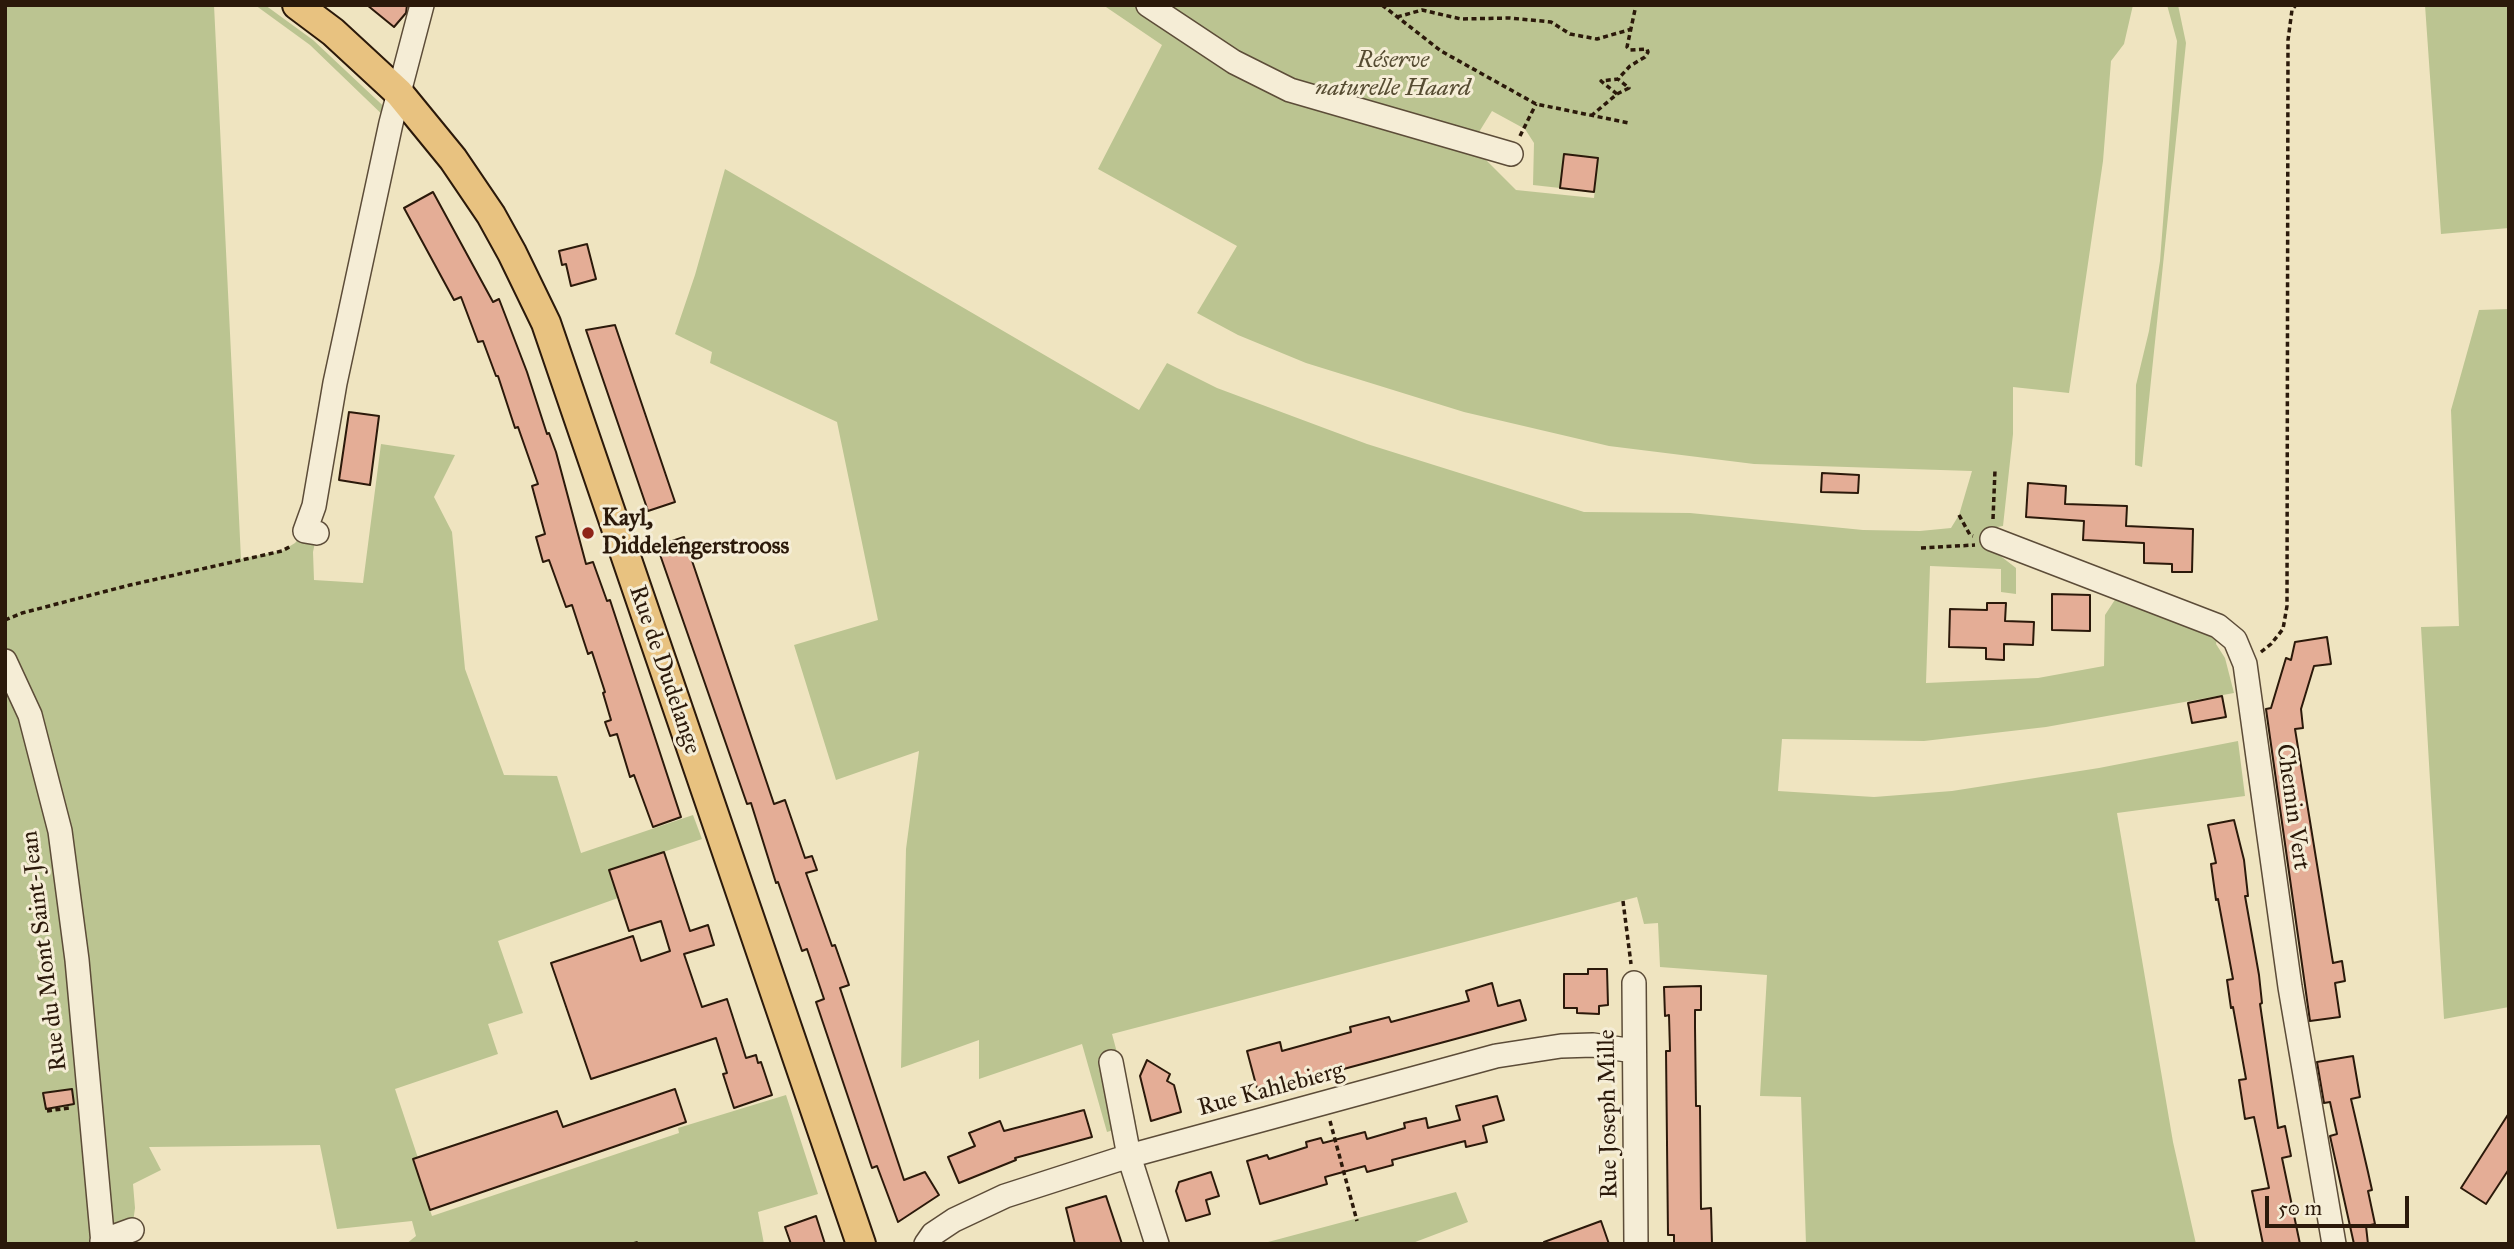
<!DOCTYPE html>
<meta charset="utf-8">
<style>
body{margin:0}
#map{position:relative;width:2514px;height:1249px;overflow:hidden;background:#efe4c0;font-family:"IM FELL Great Primer",serif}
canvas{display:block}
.frame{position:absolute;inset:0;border:7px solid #2b190a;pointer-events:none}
.scale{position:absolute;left:2265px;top:1196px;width:144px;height:32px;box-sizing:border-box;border:4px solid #2b190a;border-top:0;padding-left:9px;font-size:21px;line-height:24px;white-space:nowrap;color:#2b190a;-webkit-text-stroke:5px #f5edd6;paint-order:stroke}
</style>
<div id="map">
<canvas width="2514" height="1249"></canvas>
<div class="frame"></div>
<div class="scale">50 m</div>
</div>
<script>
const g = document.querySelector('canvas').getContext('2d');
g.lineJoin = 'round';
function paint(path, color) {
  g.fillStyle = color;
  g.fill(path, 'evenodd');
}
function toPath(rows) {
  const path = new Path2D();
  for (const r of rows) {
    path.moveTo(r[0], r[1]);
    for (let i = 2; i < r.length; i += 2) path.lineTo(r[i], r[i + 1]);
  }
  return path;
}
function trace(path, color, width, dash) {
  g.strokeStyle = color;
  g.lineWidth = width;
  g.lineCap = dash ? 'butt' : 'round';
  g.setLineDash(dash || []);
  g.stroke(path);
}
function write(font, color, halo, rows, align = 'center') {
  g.font = font + ' "IM FELL Great Primer",serif';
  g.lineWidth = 6;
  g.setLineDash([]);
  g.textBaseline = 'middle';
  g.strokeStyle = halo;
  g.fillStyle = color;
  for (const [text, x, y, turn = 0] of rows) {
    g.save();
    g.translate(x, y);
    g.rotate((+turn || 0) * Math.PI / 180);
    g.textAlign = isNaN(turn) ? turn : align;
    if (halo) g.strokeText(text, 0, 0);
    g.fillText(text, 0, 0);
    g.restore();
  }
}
const green = toPath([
 [5,5,214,5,241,559,282,551,295,543,305,531,317,533,313,552,314,580,363,583,381,444,455,455,434,497,452,532,465,669,504,775,557,776,581,853,693,815,702,839,610,870,618,898,498,941,523,1013,488,1024,498,1054,395,1089,418,1158,413,1160,432,1216,679,1133,678,1128,786,1095,818,1194,758,1212,764,1244,406,1244,416,1236,412,1221,337,1229,320,1145,149,1147,161,1170,133,1184,135,1208,132,1230,137,1244,5,1244],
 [255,5,265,5,313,40,394,116,391,123,310,45],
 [1103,5,2133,5,2124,44,2111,61,2103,161,2069,393,2013,387,2013,434,2003,526,1986,529,1985,544,2016,568,2016,594,2001,592,2001,569,1930,566,1926,683,2038,678,2104,666,2105,615,2118,595,2207,630,2217,639,2216,644,2225,658,2234,693,2046,727,1924,741,1782,739,1778,791,1874,797,1952,791,2099,768,2238,741,2245,796,2117,813,2173,1142,2196,1244,1806,1244,1801,1097,1760,1096,1767,975,1660,967,1658,923,1644,924,1637,897,1112,1034,1136,1123,1107,1132,1082,1044,979,1079,979,1040,901,1068,906,849,919,751,836,780,794,645,878,620,837,422,710,363,712,352,675,334,695,275,725,169,1139,410,1167,363,1217,388,1367,444,1584,512,1690,513,1863,530,1920,531,1951,528,1959,515,1972,471,1754,464,1609,446,1464,412,1306,363,1238,335,1197,313,1237,246,1098,169,1162,45],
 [1492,111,1525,129,1534,143,1533,185,1560,188,1564,154,1598,158,1594,198,1516,190,1481,155,1479,132],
 [2167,5,2178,5,2186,43,2142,467,2135,465,2136,385,2149,331,2160,261,2177,41],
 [2425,5,2509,5,2509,228,2441,234],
 [2509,309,2509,1007,2444,1019,2421,627,2459,626,2451,410,2479,310],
 [1456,1192,1468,1222,1410,1244,1269,1244,1268,1242]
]);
const building = toPath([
 [367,5,407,5,406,13,394,27,367,5],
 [1564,154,1598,158,1594,192,1560,188,1564,154],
 [433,192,493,302,499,299,527,372,547,434,549,433,556,452,586,564,593,562,607,601,610,600,681,817,653,827,634,775,630,777,617,734,610,736,605,722,611,720,603,693,605,692,592,652,588,654,572,605,566,607,549,560,543,562,536,537,545,534,532,486,538,484,518,427,515,428,498,376,496,376,483,341,478,342,461,297,454,300,404,208,433,192],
 [587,244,596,279,571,286,566,264,562,265,559,251,587,244],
 [615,325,675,502,648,511,586,330,615,325],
 [349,412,379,416,370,485,339,480,349,412],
 [1822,473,1859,475,1858,493,1821,492,1822,473],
 [2028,483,2066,486,2065,504,2127,506,2126,526,2193,529,2192,572,2172,572,2172,564,2144,563,2144,543,2083,540,2084,521,2026,517,2028,483],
 [684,537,774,804,785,800,805,858,812,856,817,870,806,873,832,946,835,945,849,985,840,988,904,1180,925,1172,939,1195,898,1222,877,1166,872,1168,816,1002,824,999,807,949,802,951,778,882,776,883,751,803,747,804,657,546,684,537],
 [2052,594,2090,595,2090,631,2052,630,2052,594],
 [1987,603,2006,603,2005,621,2034,622,2033,645,2004,644,2004,660,1986,659,1986,648,1949,647,1950,609,1987,610,1987,603],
 [2327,637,2331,664,2314,666,2301,709,2303,728,2295,729,2333,963,2342,961,2345,981,2335,983,2340,1017,2310,1021,2266,709,2271,708,2286,658,2291,660,2295,642,2327,637],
 [2222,696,2226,717,2192,723,2188,703,2222,696],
 [2234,820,2244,860,2248,896,2245,896,2259,975,2262,1003,2260,1004,2278,1128,2285,1126,2291,1156,2282,1158,2300,1244,2263,1244,2252,1191,2269,1188,2254,1117,2245,1119,2239,1080,2246,1079,2233,1007,2231,1008,2227,980,2233,979,2218,899,2216,900,2211,864,2216,863,2208,825,2234,820],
 [664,852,690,931,708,925,714,945,684,954,702,1007,727,999,746,1058,756,1055,758,1063,761,1062,772,1095,734,1108,723,1074,727,1073,716,1038,591,1079,551,963,633,936,641,961,670,951,661,921,629,931,609,870,664,852],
 [1588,969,1607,969,1608,1005,1599,1006,1599,1014,1577,1013,1577,1008,1564,1008,1564,974,1588,974,1588,969],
 [1492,983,1498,1006,1520,1000,1526,1020,1258,1092,1247,1051,1280,1042,1282,1051,1351,1032,1350,1027,1389,1017,1391,1022,1469,1001,1466,991,1492,983],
 [1701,986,1701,1010,1695,1010,1695,1027,1696,1106,1700,1106,1701,1209,1711,1208,1712,1244,1674,1244,1674,1235,1668,1235,1666,1051,1670,1051,1669,1015,1665,1016,1664,987,1701,986],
 [2353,1056,2360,1097,2351,1099,2368,1172,2372,1190,2368,1191,2375,1224,2366,1226,2368,1244,2354,1244,2330,1136,2337,1134,2330,1102,2324,1103,2317,1062,2353,1056],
 [1147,1060,1170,1074,1167,1081,1174,1085,1181,1112,1151,1121,1140,1076,1147,1060],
 [72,1089,74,1104,46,1109,43,1093,72,1089],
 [675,1089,686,1122,430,1210,413,1159,557,1111,563,1127,675,1089],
 [1497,1096,1504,1120,1483,1126,1487,1142,1466,1147,1465,1141,1392,1160,1393,1165,1367,1172,1365,1166,1325,1177,1327,1184,1260,1204,1247,1161,1267,1155,1269,1159,1307,1147,1306,1142,1321,1138,1323,1143,1365,1132,1367,1139,1405,1128,1404,1123,1426,1118,1428,1128,1460,1120,1456,1106,1497,1096],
 [1084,1110,1092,1137,1015,1158,1016,1160,959,1183,948,1157,975,1146,969,1133,1000,1121,1004,1131,1084,1110],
 [2509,1113,2509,1169,2486,1204,2461,1188,2509,1113],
 [1211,1172,1219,1196,1206,1200,1210,1214,1186,1221,1176,1191,1179,1182,1211,1172],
 [1106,1196,1122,1244,1075,1244,1066,1208,1106,1196],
 [816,1216,825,1244,791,1244,785,1227,816,1216],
 [1601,1221,1609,1244,1544,1244,1544,1242,1601,1221]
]);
const path = toPath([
 [1382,5,1441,51,1536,104,1629,123],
 [1397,17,1422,10,1461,19,1510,18,1551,22,1570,34,1597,39,1632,29],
 [1617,94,1629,88,1618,79],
 [1591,116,1617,94,1601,81,1618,79,1630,66,1645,57,1648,52,1647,49,1630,50,1627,47,1636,5],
 [1520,136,1536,104],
 [1959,515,1970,535,1973,536],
 [1993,519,1995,470],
 [1921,548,1975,545],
 [5,620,22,613,130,585,282,551,291,546],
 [2261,652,2271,644,2283,629,2287,606,2288,40,2292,10,2296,5],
 [1623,901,1631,964],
 [47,1111,69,1108],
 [1330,1121,1357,1221],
 [633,1244,641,1242]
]);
const minor = toPath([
 [1148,5,1234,62,1290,90,1511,154],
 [317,533,305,531,314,506,335,383,391,123,422,5],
 [1992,539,2218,626,2235,640,2245,664,2290,987,2334,1244],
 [5,661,30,715,60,831,77,960,103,1244],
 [1634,983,1636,1244],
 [1111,1062,1129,1156,1157,1244],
 [102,1241,132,1230],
 [926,1244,933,1234,954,1220,1005,1196,1129,1156,1496,1056,1561,1046,1593,1045,1634,1051]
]);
const major = toPath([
 [297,5,333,32,399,93,453,159,491,215,512,253,546,323,861,1244]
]);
const markers = [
 [588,533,7,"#8f2418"]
];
const parkNames = [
 ["Réserve",1393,61],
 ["naturelle Haard",1393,89]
];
const poiNames = [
 ["Kayl,",602,519],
 ["Diddelengerstrooss",602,547]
];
const streetNames = [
 ["Rue de Dudelange",664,670,71],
 ["Chemin Vert",2292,807,82],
 ["Rue du Mont Saint-Jean",45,951,-97],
 ["Rue Kahlebierg",1271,1090,-15],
 ["Rue Joseph Mille",1609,1114,-91]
];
paint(green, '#bbc491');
paint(building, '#e4ad96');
trace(building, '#2b190a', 2);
trace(minor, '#5c4c38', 26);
trace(major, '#2b190a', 32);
trace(path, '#2b190a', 3.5, [5, 3.5]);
trace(minor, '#f5edd6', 23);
trace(major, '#e8c280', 28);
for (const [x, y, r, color] of markers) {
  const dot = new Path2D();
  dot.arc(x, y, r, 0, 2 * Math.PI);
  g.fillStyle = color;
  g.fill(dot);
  trace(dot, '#f5edd6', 2.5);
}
write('italic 24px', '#564c32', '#f5edd6', parkNames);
write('bold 24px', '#2b190a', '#f5edd6', poiNames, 'left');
write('24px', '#2b190a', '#f5edd6', streetNames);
</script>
